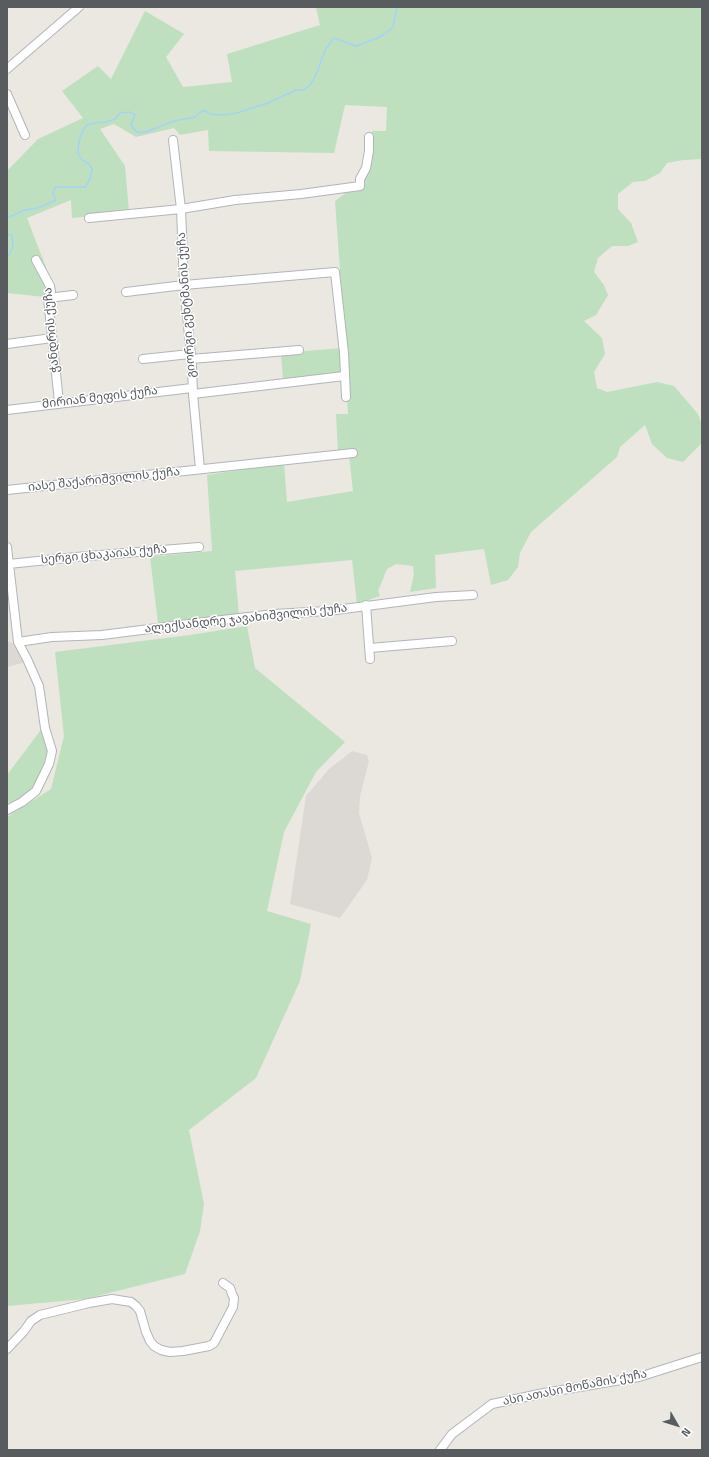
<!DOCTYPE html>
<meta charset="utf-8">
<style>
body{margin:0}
#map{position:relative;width:709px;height:1457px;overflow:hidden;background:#eae8e0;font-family:"Titillium Web",sans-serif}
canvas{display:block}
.frame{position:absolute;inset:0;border:8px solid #585c5f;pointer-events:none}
.north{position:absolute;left:657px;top:1405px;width:40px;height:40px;-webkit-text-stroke:3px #fff;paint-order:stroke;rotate:129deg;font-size:11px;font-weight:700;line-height:16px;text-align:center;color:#585c5f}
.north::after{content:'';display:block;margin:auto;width:14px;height:18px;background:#585c5f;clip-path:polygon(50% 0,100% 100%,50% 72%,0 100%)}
</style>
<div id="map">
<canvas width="709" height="1457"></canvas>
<div class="frame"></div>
<div class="north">N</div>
</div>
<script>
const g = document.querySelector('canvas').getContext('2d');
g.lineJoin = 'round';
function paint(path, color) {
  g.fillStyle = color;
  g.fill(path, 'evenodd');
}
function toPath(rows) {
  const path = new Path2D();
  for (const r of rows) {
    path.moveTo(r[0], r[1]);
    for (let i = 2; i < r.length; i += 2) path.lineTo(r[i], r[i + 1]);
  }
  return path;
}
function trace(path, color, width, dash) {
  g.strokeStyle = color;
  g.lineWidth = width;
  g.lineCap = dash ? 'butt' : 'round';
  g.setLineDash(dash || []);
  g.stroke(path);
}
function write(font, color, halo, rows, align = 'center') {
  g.font = font + ' "Titillium Web","Noto Sans Georgian",sans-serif';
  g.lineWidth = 3;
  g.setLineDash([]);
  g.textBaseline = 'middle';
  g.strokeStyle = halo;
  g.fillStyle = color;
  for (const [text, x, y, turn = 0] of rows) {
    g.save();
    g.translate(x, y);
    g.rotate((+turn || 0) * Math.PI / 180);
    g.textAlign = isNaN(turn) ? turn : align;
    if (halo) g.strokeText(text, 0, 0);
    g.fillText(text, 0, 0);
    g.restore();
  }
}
const industrial = toPath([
 [7,641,15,644,26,662,7,667],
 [352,751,367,755,369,761,360,797,359,813,372,858,367,880,340,918,290,904,306,796,329,769]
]);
const green = toPath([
 [316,7,702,7,702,159,683,160,667,163,660,173,645,181,633,182,618,194,618,209,631,223,638,242,628,246,612,246,598,258,594,272,604,285,608,295,596,315,584,321,602,338,605,354,594,372,597,388,607,392,657,382,674,386,698,414,702,425,702,443,683,462,667,458,652,444,645,425,620,447,617,457,531,532,520,553,518,567,508,580,491,585,484,549,435,555,436,588,410,592,414,574,413,566,396,564,387,569,378,591,380,596,357,604,352,560,235,571,239,615,158,623,150,557,212,551,207,475,284,463,287,502,353,491,349,456,349,449,338,451,336,414,348,414,346,378,283,380,281,353,343,348,339,277,340,270,335,201,365,178,369,164,372,131,386,131,387,107,345,105,334,153,209,151,208,130,180,135,174,128,136,137,114,124,100,129,125,166,129,212,72,218,71,200,27,218,56,293,45,297,7,293,8,245,7,244,7,171,38,139,83,118,62,91,98,66,111,79,145,11,184,34,166,57,183,87,232,82,227,54,320,25],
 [247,626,255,668,345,742,316,772,284,832,267,911,311,924,300,981,256,1078,189,1130,204,1204,200,1231,185,1274,85,1299,7,1306,7,817,51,789,64,736,55,652,190,635],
 [43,727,48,746,46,766,31,792,10,803,7,801,7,775]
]);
const stream = toPath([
 [7,218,25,210,37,208,45,205,56,200,53,193,55,187,85,187,90,179,92,169,89,164,81,159,78,152,79,142,82,132,87,125,95,123,107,122,115,119,120,113,129,112,135,115,131,124,136,132,146,132,174,121,195,117,203,110,210,114,224,115,237,113,268,103,296,90,304,90,311,84,317,72,326,48,334,38,356,46,375,39,385,34,393,27,397,7],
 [7,234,12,236,13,244,11,252,7,256]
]);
const minor = toPath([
 [7,69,79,7],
 [7,94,25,135],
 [173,140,181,209,184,285,192,366,193,394,200,469],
 [89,218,181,209,235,200,301,194,360,186,360,179,366,168,369,151,369,137],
 [36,260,50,286,51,291,48,298,59,402],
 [126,292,184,285,335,272,344,353,346,397],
 [48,298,73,295],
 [7,344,52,338],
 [143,359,190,354],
 [191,359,299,350],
 [193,394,344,376],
 [7,410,192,388],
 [7,490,353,453],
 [7,547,18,642,27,659,39,686,45,728,52,751,49,764,36,791,22,802,7,810],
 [9,564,76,557,199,547],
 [366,605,370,659],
 [18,642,52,637,102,635,205,622,274,614,328,611,436,597,473,595],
 [370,648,452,641],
 [7,1349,24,1331,31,1321,40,1315,89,1303,112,1299,131,1302,136,1306,140,1311,146,1332,150,1341,154,1346,161,1350,170,1352,183,1351,209,1346,214,1343,233,1307,234,1298,232,1294,230,1288,223,1283],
 [440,1450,452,1434,492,1404,544,1393,639,1377,702,1357]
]);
const streetNames = [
 ["გიორგი გეხტმანის ქუჩა",187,305,-94],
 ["ჭანდრის ქუჩა",52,330,-95],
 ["მირიან მეფის ქუჩა",100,398,-7],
 ["იასე შაქარიშვილის ქუჩა",104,480,-6],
 ["სერგი ცხაკაიას ქუჩა",104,555,-5],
 ["ალექსანდრე ჯავახიშვილის ქუჩა",246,619,-6],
 ["ასი ათასი მოწამის ქუჩა",575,1388,-11]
];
paint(industrial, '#dcd9d4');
paint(green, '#bee0be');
trace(stream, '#a3d4f6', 1.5);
trace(minor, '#b2b5b9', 10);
trace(minor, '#fff', 8);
write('12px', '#585c5f', '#fff', streetNames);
</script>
